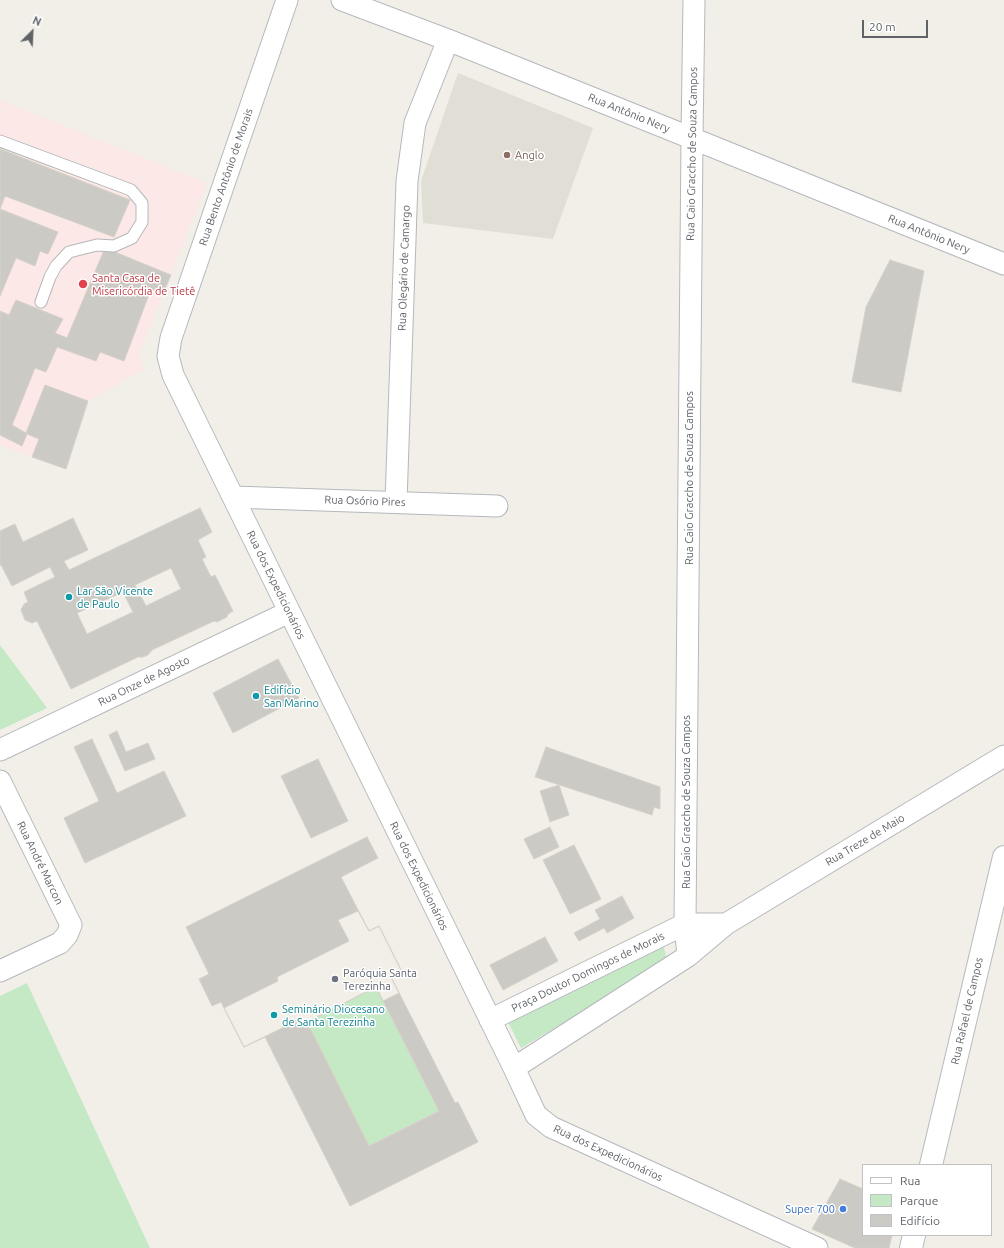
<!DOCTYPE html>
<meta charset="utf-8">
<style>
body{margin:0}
#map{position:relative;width:1004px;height:1248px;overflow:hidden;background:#f1efe8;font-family:Ubuntu,sans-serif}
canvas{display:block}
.legend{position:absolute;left:862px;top:1164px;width:130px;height:72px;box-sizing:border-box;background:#fff;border:1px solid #bfc1c3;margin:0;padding:5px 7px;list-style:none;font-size:12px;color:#5f6368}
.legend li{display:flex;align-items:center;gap:8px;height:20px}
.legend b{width:20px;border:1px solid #bfc1c3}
.north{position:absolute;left:12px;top:12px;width:40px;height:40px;-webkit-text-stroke:3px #fff;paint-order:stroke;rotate:24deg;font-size:11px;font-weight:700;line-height:16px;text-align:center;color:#5f6368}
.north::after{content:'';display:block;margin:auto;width:14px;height:18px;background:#5f6368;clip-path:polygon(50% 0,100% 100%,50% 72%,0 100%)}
.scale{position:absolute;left:862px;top:20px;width:66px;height:18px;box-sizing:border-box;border:2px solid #5f6368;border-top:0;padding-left:5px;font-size:12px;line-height:14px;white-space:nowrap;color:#5f6368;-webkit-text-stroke:3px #fff;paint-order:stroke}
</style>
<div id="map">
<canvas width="1004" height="1248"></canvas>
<ul class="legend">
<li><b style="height:5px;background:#fff"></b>Rua</li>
<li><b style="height:11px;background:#c5e8c5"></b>Parque</li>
<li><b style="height:11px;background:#cccac5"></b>Edifício</li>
</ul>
<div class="north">N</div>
<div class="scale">20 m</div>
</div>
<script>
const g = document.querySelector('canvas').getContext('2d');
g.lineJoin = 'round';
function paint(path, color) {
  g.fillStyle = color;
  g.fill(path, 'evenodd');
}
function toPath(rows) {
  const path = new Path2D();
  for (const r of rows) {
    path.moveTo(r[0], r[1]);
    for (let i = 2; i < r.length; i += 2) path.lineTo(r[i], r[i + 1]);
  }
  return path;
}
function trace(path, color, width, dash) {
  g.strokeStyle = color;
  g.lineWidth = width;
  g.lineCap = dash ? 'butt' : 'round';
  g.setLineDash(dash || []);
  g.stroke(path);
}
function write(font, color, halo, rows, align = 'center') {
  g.font = font + ' Ubuntu,sans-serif';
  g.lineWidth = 3;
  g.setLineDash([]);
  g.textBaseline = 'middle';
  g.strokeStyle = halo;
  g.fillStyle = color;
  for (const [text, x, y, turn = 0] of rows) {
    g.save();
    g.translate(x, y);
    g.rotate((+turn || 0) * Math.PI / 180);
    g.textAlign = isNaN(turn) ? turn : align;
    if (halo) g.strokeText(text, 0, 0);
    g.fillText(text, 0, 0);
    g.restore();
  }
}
const education = toPath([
 [458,73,593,128,553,239,423,223,421,181]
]);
const medical = toPath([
 [0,100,207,183,139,354,144,369,88,401,66,469,0,445]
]);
const green = toPath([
 [0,645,47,708,0,730],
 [663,943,667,961,521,1048,508,1022],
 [27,983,150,1248,0,1248,0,996],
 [376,987,439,1111,369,1146,307,1022]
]);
const building = toPath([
 [0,149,130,200,114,237,5,196,0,209,58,232,48,254,40,251,35,266,16,258,0,296,0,149],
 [105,248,171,275,163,294,151,289,124,361,100,352,96,361,57,347,46,372,35,368,12,425,26,433,45,385,88,401,66,469,32,457,39,439,27,434,22,446,0,435,0,311,9,315,16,300,63,319,55,333,67,338,105,248],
 [890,260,924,271,901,392,852,382,866,307,890,260],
 [200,508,212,532,198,540,206,557,202,559,211,577,215,575,233,611,228,614,227,617,217,622,214,621,152,650,148,655,143,657,138,657,71,689,37,621,32,623,25,620,21,610,24,604,28,602,24,592,55,577,50,567,12,586,1,565,0,565,0,531,15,524,23,542,73,518,88,550,64,561,69,570,200,508],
 [171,568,181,589,146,606,135,585,171,568],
 [123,592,133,612,87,634,77,613,123,592],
 [278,659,299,698,233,733,213,693,278,659],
 [117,731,126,752,148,743,155,759,125,771,109,735,117,731],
 [92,739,117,793,164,771,186,816,85,863,64,818,99,801,74,747,92,739],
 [546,747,660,787,660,809,654,807,652,815,535,777,546,747],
 [318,759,348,821,311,838,281,776,318,759],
 [559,785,569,815,550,822,540,791,559,785],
 [550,827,559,847,534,859,524,839,550,827],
 [367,837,378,858,341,877,369,931,379,926,401,970,390,975,455,1103,458,1102,478,1142,350,1206,265,1037,244,1047,221,1002,212,1006,199,979,209,974,186,927,367,837],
 [376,987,439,1111,369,1146,307,1022,376,987],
 [574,845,601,899,570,914,543,860,574,845],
 [622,896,634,918,607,933,604,928,579,941,574,933,600,919,595,910,622,896],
 [358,911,369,931,379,926,401,970,390,975,399,993,383,1001,376,987,301,1025,298,1020,244,1047,224,1008,278,981,277,977,349,941,338,920,358,911],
 [545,937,558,961,503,990,490,965,545,937],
 [840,1179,863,1189,863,1235,892,1235,889,1248,855,1248,812,1229,840,1179]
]);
const lane = toPath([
 [0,141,131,190,142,203,142,222,132,238,114,246,97,245,69,252,56,266,50,277,41,302]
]);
const street = toPath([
 [287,0,171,338,168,356,173,375,514,1068,536,1115,551,1127,817,1248],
 [342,0,448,40,1004,264],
 [233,497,497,506],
 [396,502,407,181,415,123,448,40],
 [0,750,289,612],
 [0,781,71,925,67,935,60,943,0,971],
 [688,956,685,924,692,138,694,0],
 [490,1020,685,924,726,924],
 [514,1068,688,956,726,924,1004,756]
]);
const secondary = toPath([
 [931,1165,1004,857],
 [911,1248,914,1235]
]);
const markers = [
 [507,155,4,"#8d6e63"],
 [83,284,5,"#e0444e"],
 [69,597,4,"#0f9aa8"],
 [256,696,4,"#0f9aa8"],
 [335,979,4,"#6b7280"],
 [274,1015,4,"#0f9aa8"],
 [843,1209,4,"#3f7fe0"]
];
const streetNames = [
 ["Rua Antônio Nery",629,113,22],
 ["Rua Caio Graccho de Souza Campos",692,154,-89],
 ["Rua Bento Antônio de Morais",226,177,-71],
 ["Rua Antônio Nery",929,234,22],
 ["Rua Olegário de Camargo",404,268,-88],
 ["Rua Caio Graccho de Souza Campos",689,478,-90],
 ["Rua Osório Pires",365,501,2],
 ["Rua dos Expedicionários",276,585,64],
 ["Rua Onze de Agosto",144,681,-26],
 ["Rua Caio Graccho de Souza Campos",686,802,-90],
 ["Rua Treze de Maio",865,840,-31],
 ["Rua André Marcon",40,863,64],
 ["Rua dos Expedicionários",419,876,64],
 ["Praça Doutor Domingos de Morais",588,972,-26],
 ["Rua Rafael de Campos",967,1011,-77],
 ["Rua dos Expedicionários",608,1153,25]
];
const educationNames = [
 ["Anglo",515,155]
];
const healthNames = [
 ["Santa Casa de",92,278],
 ["Misericórdia de Tietê",92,291]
];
const cultureNames = [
 ["Lar São Vicente",77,591],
 ["de Paulo",77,604],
 ["Edifício",264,690],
 ["San Marino",264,703],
 ["Seminário Diocesano",282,1009],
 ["de Santa Terezinha",282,1022]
];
const worshipNames = [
 ["Paróquia Santa",343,973],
 ["Terezinha",343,986]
];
const shopNames = [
 ["Super 700",835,1209]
];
paint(education, '#e1ded6');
paint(medical, '#fce8e6');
paint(green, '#c5e8c5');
paint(building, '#cccac5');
trace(building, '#d6d1c6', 1);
trace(lane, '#b5b8bc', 13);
trace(street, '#b5b8bc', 23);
trace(secondary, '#b6babf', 24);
trace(lane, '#fff', 11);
trace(street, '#fff', 21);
trace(secondary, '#fff', 22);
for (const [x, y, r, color] of markers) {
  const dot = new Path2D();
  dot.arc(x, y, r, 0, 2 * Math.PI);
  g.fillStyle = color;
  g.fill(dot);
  trace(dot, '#fff', 1.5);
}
write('11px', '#5f6368', '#fff', streetNames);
write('11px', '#785e54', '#fff', educationNames, 'left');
write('11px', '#be3a42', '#fff', healthNames, 'left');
write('11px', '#0d838f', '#fff', cultureNames, 'left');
write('11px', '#5b616d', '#fff', worshipNames, 'left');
write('11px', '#366cbe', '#fff', shopNames, 'right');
</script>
